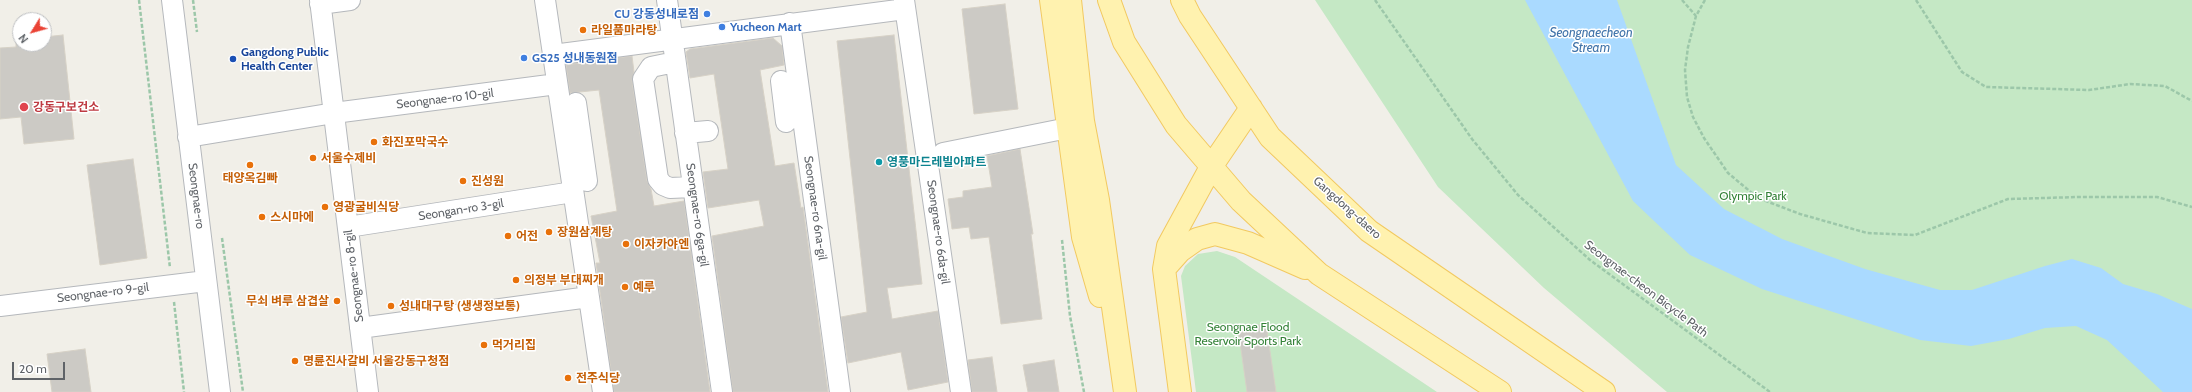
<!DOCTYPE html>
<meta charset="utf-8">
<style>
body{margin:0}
#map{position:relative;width:2192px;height:392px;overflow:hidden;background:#f1efe8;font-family:Cabin,sans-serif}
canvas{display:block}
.north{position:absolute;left:12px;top:12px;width:40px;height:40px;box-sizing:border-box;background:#fff;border:1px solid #bfc1c3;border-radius:50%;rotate:233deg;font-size:11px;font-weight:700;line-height:16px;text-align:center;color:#5f6368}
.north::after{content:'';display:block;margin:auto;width:14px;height:18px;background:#ea4335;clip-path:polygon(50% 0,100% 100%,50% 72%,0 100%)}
.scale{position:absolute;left:12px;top:362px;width:53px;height:18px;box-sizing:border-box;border:2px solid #5f6368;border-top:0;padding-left:5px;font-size:12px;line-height:14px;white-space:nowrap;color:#5f6368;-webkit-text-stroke:3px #fff;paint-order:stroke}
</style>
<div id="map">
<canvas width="2192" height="392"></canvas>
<div class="north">N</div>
<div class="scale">20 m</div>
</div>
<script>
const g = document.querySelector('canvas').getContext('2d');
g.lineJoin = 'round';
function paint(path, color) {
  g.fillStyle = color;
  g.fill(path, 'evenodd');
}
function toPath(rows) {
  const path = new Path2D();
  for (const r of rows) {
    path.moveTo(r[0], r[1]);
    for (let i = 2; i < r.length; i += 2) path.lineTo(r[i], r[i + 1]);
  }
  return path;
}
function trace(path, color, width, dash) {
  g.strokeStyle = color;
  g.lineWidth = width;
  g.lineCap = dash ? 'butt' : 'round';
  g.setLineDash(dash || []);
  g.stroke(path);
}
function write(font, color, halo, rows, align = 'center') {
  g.font = font + ' Cabin,"Noto Sans KR",sans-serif';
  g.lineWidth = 3;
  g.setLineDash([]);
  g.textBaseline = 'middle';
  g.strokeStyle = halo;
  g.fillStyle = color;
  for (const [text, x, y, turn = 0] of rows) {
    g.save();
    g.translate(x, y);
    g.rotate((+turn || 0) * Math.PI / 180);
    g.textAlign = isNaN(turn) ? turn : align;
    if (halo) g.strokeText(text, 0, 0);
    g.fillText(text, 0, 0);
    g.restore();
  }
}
const green = toPath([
 [1315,0,2192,0,2192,392,1667,392,1544,288,1438,187],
 [1217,251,1235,257,1437,392,1196,392,1181,276,1185,266,1198,254]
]);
const water = toPath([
 [1525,0,1617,0,1676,165,1724,209,1782,239,1865,269,1940,290,1972,290,2045,266,2072,259,2101,268,2123,284,2157,294,2192,309,2192,392,2163,392,2107,340,2076,326,2045,328,2009,339,1971,346,1920,340,1762,289,1690,255,1633,201]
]);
const building = toPath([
 [1005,4,1018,109,974,114,962,9,1005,4],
 [63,35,74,139,24,144,21,117,0,119,0,48,16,47,16,40,20,39,20,44,44,44,44,37,63,35],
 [894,35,922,284,887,288,892,319,938,311,948,382,908,390,901,352,848,363,841,317,867,312,837,41,894,35],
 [773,38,782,46,784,65,760,70,775,166,794,163,801,208,803,207,828,392,733,392,712,236,764,226,759,200,708,208,703,172,728,169,714,74,690,78,686,52,690,49,773,38],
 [632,56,634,72,632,81,647,181,651,189,654,206,684,201,710,392,614,392,596,263,600,263,591,216,617,211,599,90,570,93,566,65,632,56],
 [1020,149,1033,234,1031,234,1042,319,1001,324,989,237,971,239,969,227,952,229,948,199,963,197,963,191,992,187,987,156,1020,149],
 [133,159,147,258,100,265,87,165,133,159],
 [1266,324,1276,392,1247,392,1238,328,1266,324],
 [85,349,91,392,52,392,47,354,85,349],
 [992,357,997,392,972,392,968,360,992,357],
 [1054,360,1059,392,1028,392,1023,365,1054,360]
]);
const path = toPath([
 [139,0,170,268],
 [193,0,197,32],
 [1375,0,1472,139,1518,195,1590,260,1770,392],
 [1682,0,1696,16],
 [1705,0,1696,16,1688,47,1685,70,1687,97,1693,117,1704,138,1728,173,1758,198,1800,214,1867,233,1915,235,2008,199,2079,197,2157,197,2192,207],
 [1916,0,1962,72,1986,87,2089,90,2130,84,2165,86,2192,101],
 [222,238,243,392],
 [1062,240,1070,316,1084,392],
 [174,302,184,392]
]);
const minor = toPath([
 [172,0,220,392],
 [320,0,368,392],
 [545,0,603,392],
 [667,0,722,392],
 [904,0,961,392],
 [320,4,350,0],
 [790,23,840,392],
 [553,55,905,9],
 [675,62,651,67,643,79,658,179,663,185,670,188,693,187],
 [781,81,786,122],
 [576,103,587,181],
 [685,133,708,131],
 [188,137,334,113,557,84],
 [943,153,1068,128],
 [348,227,573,192],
 [0,306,206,281],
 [360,328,589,297]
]);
const major = toPath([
 [1051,0,1083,237,1100,296],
 [1070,0,1083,121,1098,200,1125,392],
 [1109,0,1124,42,1176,125,1241,201,1319,274,1500,392],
 [1182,0,1190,16,1270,137,1369,231,1604,392],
 [1164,269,1180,251,1197,239,1215,234,1248,243,1305,268],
 [1180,392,1164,269,1168,246,1211,167,1251,108]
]);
const markers = [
 [707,14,4,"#3f7fe0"],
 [722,27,4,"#3f7fe0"],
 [583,30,4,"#e8710a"],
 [524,58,4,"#3f7fe0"],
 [233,59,4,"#1a4fb4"],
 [24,107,5,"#e0444e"],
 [374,142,4,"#e8710a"],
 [313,158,4,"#e8710a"],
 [879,162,4,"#0f9aa8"],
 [250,165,4,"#e8710a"],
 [463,181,4,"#e8710a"],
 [325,207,4,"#e8710a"],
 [262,217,4,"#e8710a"],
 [549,232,4,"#e8710a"],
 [508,236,4,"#e8710a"],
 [626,244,4,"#e8710a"],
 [516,280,4,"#e8710a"],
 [625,287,4,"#e8710a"],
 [337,301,4,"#e8710a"],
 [391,306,4,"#e8710a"],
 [484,345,4,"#e8710a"],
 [295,361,4,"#e8710a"],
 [568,378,4,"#e8710a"]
];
const shopNames = [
 ["CU 강동성내로점",699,14,"right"],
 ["Yucheon Mart",730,27],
 ["GS25 성내동원점",532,58]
];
const foodNames = [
 ["라일품마라탕",591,30],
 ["화진포막국수",382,142],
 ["서울수제비",321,158],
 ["태양옥김빠",250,178,"center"],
 ["진성원",471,181],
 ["영광굴비식당",333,207],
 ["스시마에",270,217],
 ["장원삼계탕",557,232],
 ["어전",516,236],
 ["이자카야엔",634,244],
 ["의정부 부대찌개",524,280],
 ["예루",633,287],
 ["무쇠 벼루 삼겹살",329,301,"right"],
 ["성내대구탕 (생생정보통)",399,306],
 ["먹거리집",492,345],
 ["명륜진사갈비 서울강동구청점",303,361],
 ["전주식당",576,378]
];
const transitNames = [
 ["Gangdong Public",241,52],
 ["Health Center",241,66]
];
const streetNames = [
 ["Seongnae-ro 10-gil",445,99,-7],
 ["Seongnae-ro",196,196,83],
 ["Seongnae-ro 6na-gil",815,208,82],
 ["Gangdong-daero",1347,208,42],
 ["Seongan-ro 3-gil",461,210,-9],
 ["Seongnae-ro 6ga-gil",697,215,82],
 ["Seongnae-ro 6da-gil",938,232,82],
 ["Seongnae-ro 8-gil",354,276,-97],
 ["Seongnae-cheon Bicycle Path",1646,289,37],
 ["Seongnae-ro 9-gil",103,293,-7]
];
const healthNames = [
 ["강동구보건소",33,107]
];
const cultureNames = [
 ["영풍마드레빌아파트",887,162]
];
const parkNames = [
 ["Olympic Park",1753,196],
 ["Seongnae Flood",1248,327],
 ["Reservoir Sports Park",1248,341]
];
const waterNames = [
 ["Seongnaecheon",1591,33],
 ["Stream",1591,48]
];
paint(green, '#c5e8c5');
paint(water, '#aadaff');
paint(building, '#cccac5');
trace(building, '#d6d1c6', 1);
trace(minor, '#b5b8bc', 22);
trace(major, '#f2c960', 24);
trace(path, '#9cc7a9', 2.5, [4, 2]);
trace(minor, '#fff', 20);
trace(major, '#fff2af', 22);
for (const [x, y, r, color] of markers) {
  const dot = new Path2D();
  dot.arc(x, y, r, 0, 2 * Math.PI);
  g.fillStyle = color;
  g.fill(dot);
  trace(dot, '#fff', 1.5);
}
write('bold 12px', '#366cbe', '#fff', shopNames, 'left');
write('bold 12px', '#c56008', '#fff', foodNames, 'left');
write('bold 12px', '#164399', '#fff', transitNames, 'left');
write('12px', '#5f6368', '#fff', streetNames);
write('bold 12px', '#be3a42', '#fff', healthNames, 'left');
write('bold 12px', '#0d838f', '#fff', cultureNames, 'left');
write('12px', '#348238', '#fff', parkNames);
write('italic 13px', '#4174aa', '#fff', waterNames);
</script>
